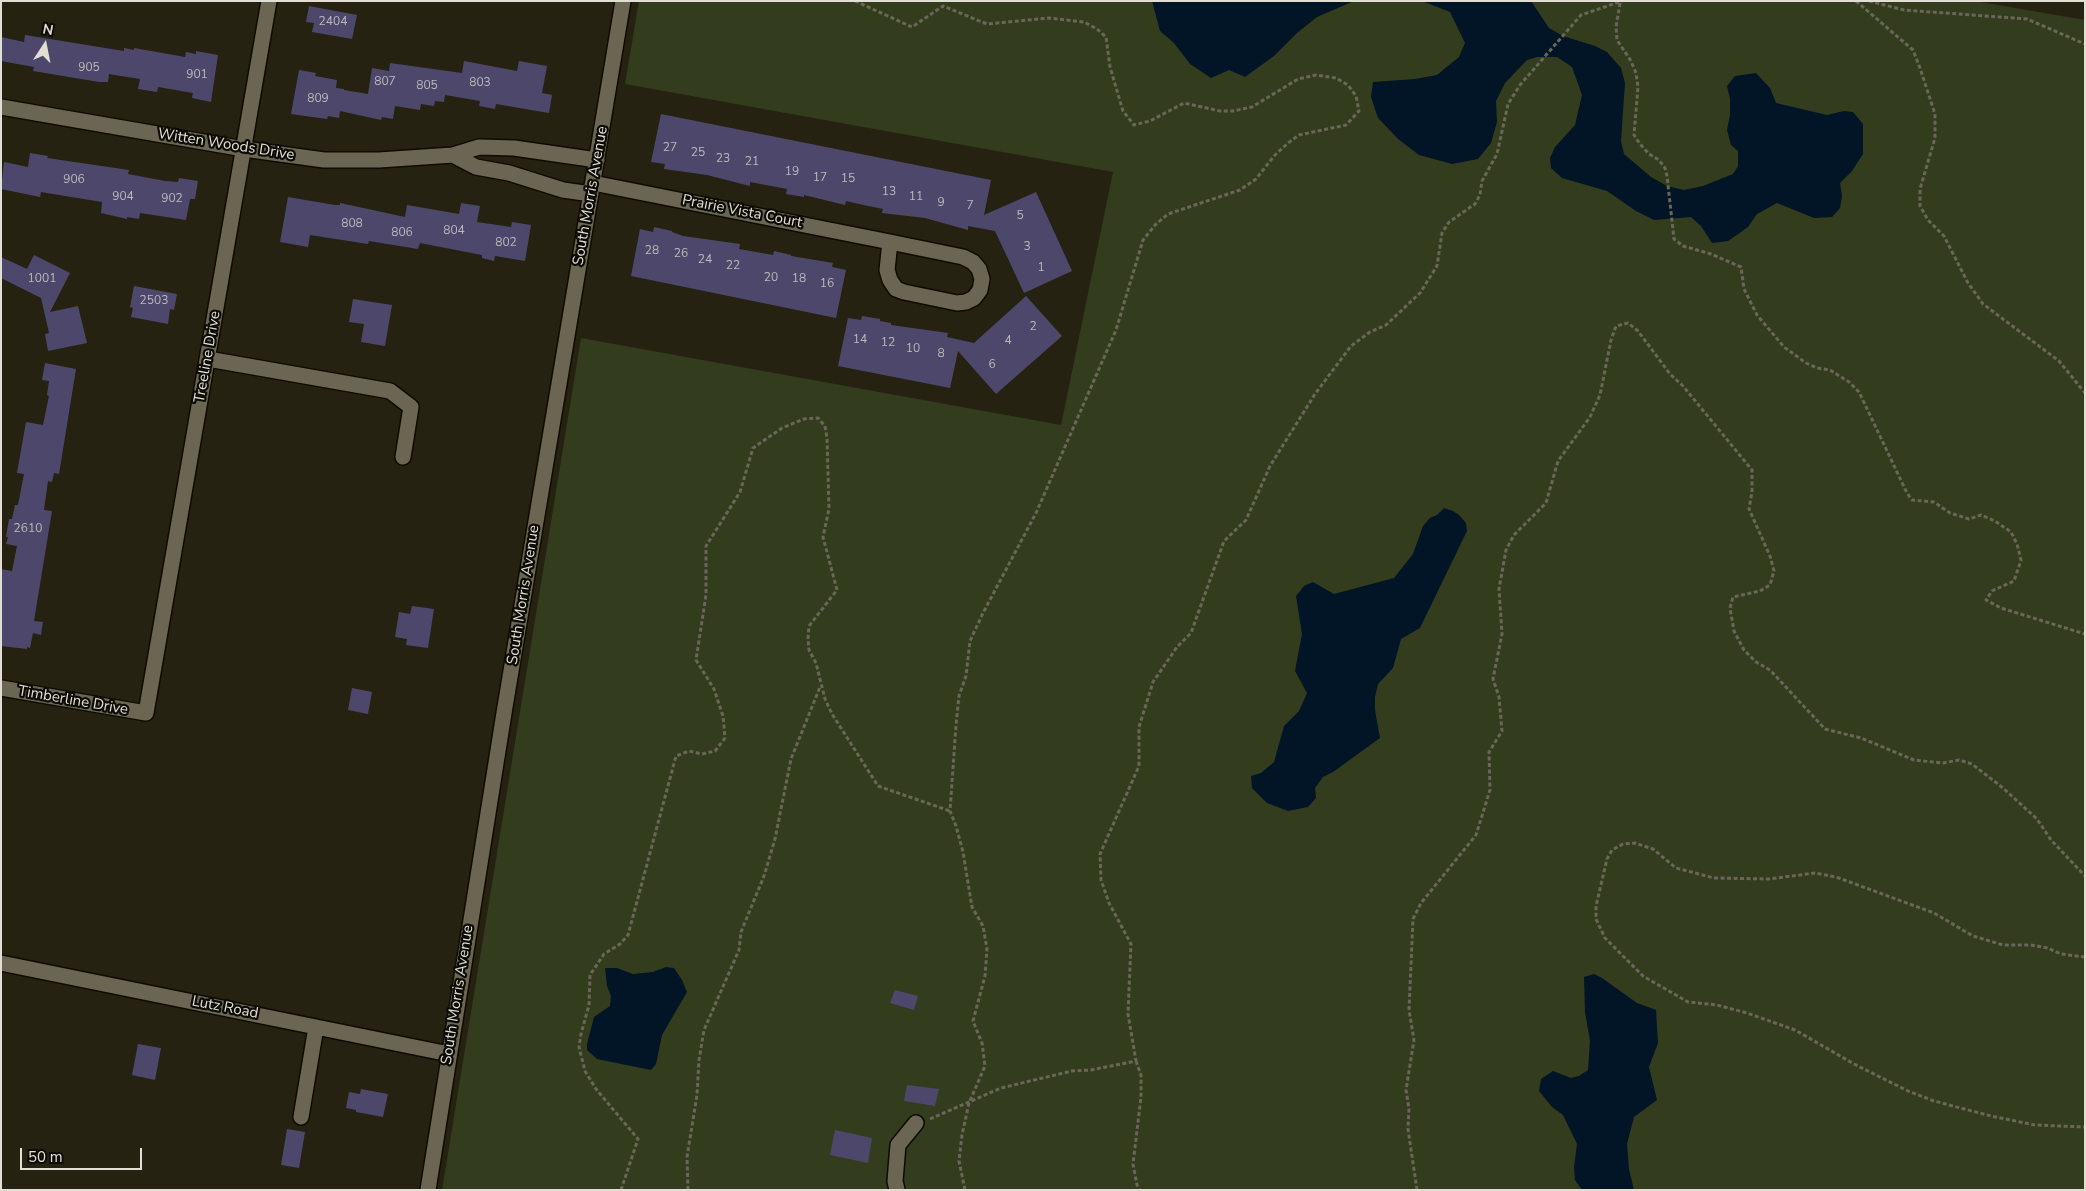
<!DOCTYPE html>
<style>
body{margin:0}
#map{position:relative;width:2086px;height:1191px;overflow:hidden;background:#262211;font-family:"Nunito Sans",sans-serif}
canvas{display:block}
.frame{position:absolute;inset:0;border:2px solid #e1dfd4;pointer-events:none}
.north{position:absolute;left:20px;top:20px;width:50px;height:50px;-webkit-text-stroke:4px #0d0b05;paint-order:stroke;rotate:11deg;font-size:14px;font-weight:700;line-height:20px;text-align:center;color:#e1dfd4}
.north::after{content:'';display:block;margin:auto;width:18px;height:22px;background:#e1dfd4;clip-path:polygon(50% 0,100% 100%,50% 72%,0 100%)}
.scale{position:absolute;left:20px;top:1148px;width:122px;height:22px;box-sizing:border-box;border:2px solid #e1dfd4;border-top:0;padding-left:6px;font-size:15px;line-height:18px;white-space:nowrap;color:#e1dfd4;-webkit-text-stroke:4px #0d0b05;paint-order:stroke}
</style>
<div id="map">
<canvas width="2086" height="1191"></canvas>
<div class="frame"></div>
<div class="north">N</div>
<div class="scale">50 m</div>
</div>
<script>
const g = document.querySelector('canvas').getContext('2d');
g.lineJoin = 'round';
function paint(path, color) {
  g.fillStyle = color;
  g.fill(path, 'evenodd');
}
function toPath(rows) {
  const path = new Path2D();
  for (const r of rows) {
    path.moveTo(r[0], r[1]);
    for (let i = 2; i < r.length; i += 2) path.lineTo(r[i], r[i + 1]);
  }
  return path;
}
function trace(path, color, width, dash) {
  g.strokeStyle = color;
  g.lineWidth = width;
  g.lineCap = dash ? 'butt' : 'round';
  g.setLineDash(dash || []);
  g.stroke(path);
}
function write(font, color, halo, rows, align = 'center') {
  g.font = font + ' "Nunito Sans",sans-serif';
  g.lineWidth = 4.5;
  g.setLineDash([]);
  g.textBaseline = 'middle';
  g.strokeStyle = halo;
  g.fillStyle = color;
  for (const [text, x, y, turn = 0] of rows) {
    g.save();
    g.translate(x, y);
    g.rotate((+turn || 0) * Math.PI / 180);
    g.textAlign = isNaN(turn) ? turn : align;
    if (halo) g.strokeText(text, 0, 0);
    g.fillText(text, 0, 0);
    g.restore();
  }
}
const green = toPath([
 [639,1,1975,1,2085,20,2085,1190,442,1190,581,338,1061,425,1113,172,625,84]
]);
const water = toPath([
 [1152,1,1354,1,1317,17,1297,33,1274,56,1245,77,1229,70,1211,78,1190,64,1174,43,1160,31],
 [1422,1,1531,1,1549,28,1563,36,1595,46,1607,52,1621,68,1625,83,1621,141,1624,154,1651,177,1667,186,1684,190,1703,186,1733,174,1738,166,1738,151,1731,145,1727,130,1730,115,1730,99,1727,86,1735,76,1756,73,1770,88,1776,103,1827,115,1844,111,1853,112,1863,124,1863,154,1852,171,1840,183,1842,196,1840,208,1832,217,1814,218,1777,203,1757,214,1748,227,1728,241,1712,243,1701,226,1691,217,1654,220,1636,211,1607,191,1562,178,1551,168,1550,158,1555,147,1575,125,1582,95,1572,67,1557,57,1537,57,1527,60,1505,83,1496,101,1497,122,1491,143,1478,159,1452,164,1419,155,1398,139,1378,118,1371,97,1373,82,1415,79,1437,75,1459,57,1465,43,1450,12],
 [1444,508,1453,511,1459,515,1466,523,1467,531,1420,628,1401,639,1393,668,1378,684,1375,697,1375,710,1380,738,1333,772,1323,777,1315,788,1316,798,1308,807,1288,811,1267,803,1252,788,1251,776,1261,773,1274,762,1284,726,1299,711,1307,693,1295,671,1302,634,1296,596,1304,586,1313,582,1334,594,1394,578,1413,554,1423,526,1430,518,1437,515],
 [666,967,674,968,682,980,687,992,662,1035,656,1064,651,1070,597,1059,587,1050,587,1044,594,1017,610,1006,611,996,607,986,605,968,617,968,633,974,653,972],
 [1594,974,1602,978,1637,1003,1656,1010,1658,1043,1649,1067,1657,1100,1634,1117,1627,1144,1629,1169,1634,1190,1582,1190,1575,1180,1574,1167,1577,1144,1563,1115,1552,1107,1539,1091,1541,1079,1553,1071,1571,1078,1579,1076,1588,1070,1590,1041,1585,1012,1584,977]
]);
const building = toPath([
 [309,6,357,15,352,39,312,32,314,23,306,22],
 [25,35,124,51,124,48,134,50,134,48,185,57,186,52,196,54,196,51,218,55,211,102,192,98,193,93,158,87,157,92,138,89,140,79,109,74,108,82,99,82,33,71,34,67,1,61,1,37,24,42],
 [464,61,517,71,519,61,547,66,542,93,552,95,549,113,496,104,495,109,479,106,480,101,445,95,444,102,435,101,434,106,421,104,420,110,395,106,393,119,382,117,381,120,340,111,339,118,328,116,327,119,291,114,299,70,316,73,315,76,337,80,336,88,344,89,344,90,368,94,372,68,389,71,390,63,462,73],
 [661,114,991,180,984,215,1036,192,1072,271,1024,293,995,231,968,226,968,230,925,218,882,213,883,209,859,204,846,201,845,205,804,195,804,197,786,194,787,189,750,182,750,186,707,175,664,169,665,164,651,162],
 [30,153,48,156,47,158,129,170,128,174,165,181,178,182,179,178,198,181,195,199,190,199,186,220,140,213,139,219,127,217,127,219,101,213,102,202,41,192,40,197,1,189,4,162,28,167],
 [288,197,335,205,340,205,340,203,405,217,407,205,459,214,461,203,480,206,477,222,511,227,512,222,531,225,525,261,495,256,494,261,482,258,482,255,420,243,418,249,369,241,368,244,310,235,308,247,280,242],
 [654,227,672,231,672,232,683,236,740,244,739,249,773,255,774,251,791,255,791,256,833,263,832,267,846,270,836,318,631,276,640,229,653,232],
 [34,255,70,273,50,312,78,306,87,343,48,351,45,334,49,333,41,298,1,278,1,257,27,269],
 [134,286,177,294,174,310,170,309,168,324,131,317,133,308,130,307],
 [1026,296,1062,336,996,394,958,351,950,388,838,366,848,318,861,320,862,316,880,319,880,321,891,323,891,325,948,333,947,337,974,343],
 [353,299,392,305,385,346,361,342,364,324,349,322],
 [45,363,76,369,59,474,54,473,52,482,48,481,44,510,52,511,34,621,43,622,41,635,33,633,30,648,27,647,27,649,1,646,1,569,12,571,17,546,6,544,8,537,6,537,9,519,12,519,15,505,18,505,24,474,17,473,26,422,43,425,49,396,47,395,49,381,42,380],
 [412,606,434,609,428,648,406,645,407,639,395,637,399,612,410,614],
 [352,688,372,692,368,714,348,710],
 [895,990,918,996,914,1010,890,1003],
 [138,1044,161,1048,155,1080,132,1075],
 [907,1085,939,1089,935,1106,904,1101],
 [361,1089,388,1094,383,1117,356,1112,356,1110,346,1108,349,1092,360,1094],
 [287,1129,305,1132,299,1168,281,1165],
 [835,1130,872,1138,868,1163,830,1155]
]);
const path = toPath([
 [855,1,912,27,943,6,987,24,1049,18,1084,22,1097,29,1106,37,1110,67,1123,111,1134,125,1150,121,1184,103,1220,111,1233,111,1252,107,1298,79,1316,75,1336,78,1348,85,1356,96,1359,111,1346,125,1299,135,1288,143,1274,156,1256,179,1240,190,1168,214,1156,224,1143,240,1116,330,1036,513,983,613,970,641,966,676,959,696,956,725,950,811,956,826,963,852,972,907,983,926,987,949,985,976,973,1021,982,1043,985,1066,969,1103,962,1135,959,1161,965,1190],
 [1856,1,1913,50,1920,68,1935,114,1935,138,1920,189,1920,206,1928,220,1944,236,1968,283,1983,304,2059,361,2085,393],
 [1869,1,1904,10,2027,19,2085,44],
 [1620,3,1616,27,1617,40,1631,61,1636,73,1638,87,1634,135,1640,144,1649,154,1659,160,1665,168,1667,176,1674,239,1683,246,1711,254,1741,267,1744,289,1757,315,1784,347,1806,363,1817,368,1830,370,1849,382,1859,392,1907,493,1912,500,1934,502,1950,513,1969,519,1981,515,1995,521,2011,532,2017,544,2021,560,2014,581,1992,591,1986,600,2001,608,2085,634],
 [2085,957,2061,954,2048,948,2031,945,2003,945,1973,936,1934,913,1836,877,1815,873,1769,879,1714,878,1676,868,1653,849,1635,843,1623,844,1612,850,1607,859,1596,906,1596,919,1605,938,1643,976,1688,1002,1717,1005,1747,1013,1795,1030,1854,1064,1908,1091,1934,1101,1991,1116,2035,1125,2085,1127],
 [1136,1061,1141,1075,1141,1097,1133,1164,1137,1185,1140,1190],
 [930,1119,1001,1088,1072,1071,1091,1070,1136,1061,1128,1014,1131,944,1109,903,1101,880,1100,854,1139,766,1139,727,1153,682,1177,647,1191,633,1224,541,1246,520,1270,466,1315,394,1351,346,1370,332,1386,325,1420,293,1437,266,1442,233,1449,222,1475,204,1480,195,1482,181,1497,154,1508,104,1520,85,1581,15,1622,1],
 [621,1190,638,1139,596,1089,585,1071,579,1047,581,1034,589,1005,590,975,604,954,620,944,628,935,676,756,689,751,702,754,715,751,725,738,723,716,714,689,696,660,706,595,706,546,740,492,753,448,782,428,804,419,818,418,825,426,827,438,829,509,823,537,837,590,809,626,808,639,809,650,816,663,825,699,832,714,878,786,950,811],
 [688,1190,687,1157,697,1095,699,1060,704,1030,739,950,741,932,764,876,775,839,791,759,820,687],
 [1417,1190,1408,1129,1409,1109,1406,1090,1414,1040,1409,1010,1413,919,1421,903,1476,835,1490,790,1489,752,1502,731,1499,697,1493,679,1502,634,1499,589,1506,550,1514,535,1546,503,1558,461,1590,417,1600,395,1611,340,1616,326,1628,323,1638,331,1670,374,1683,386,1752,470,1752,492,1749,509,1770,556,1774,571,1770,585,1760,591,1733,597,1730,608,1734,631,1744,650,1756,662,1770,670,1825,729,1861,738,1914,760,1943,763,1959,760,1972,764,2003,788,2037,819,2051,840,2085,876]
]);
const minor = toPath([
 [1,107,244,149,324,160,379,160,453,155,479,147,514,148,597,160],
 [453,155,476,167,509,173,563,190,591,194],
 [593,183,890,242,963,257,973,262,979,269,982,279,980,290,974,298,966,302,957,303,904,292,896,289,890,280,887,270,890,242],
 [208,359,390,391,411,407,403,457],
 [1,688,146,713,269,1],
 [1,963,449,1054],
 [301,1117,316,1027],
 [428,1190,504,713,623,1],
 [897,1190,895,1181,898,1145,916,1123]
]);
const numberNames = [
 ["2404",333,22],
 ["905",89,68],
 ["901",197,75],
 ["807",385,82],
 ["803",480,83],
 ["805",427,86],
 ["809",318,99],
 ["27",670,148],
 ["25",698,153],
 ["23",723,159],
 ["21",752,162],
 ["19",792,172],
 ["17",820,178],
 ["15",848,179],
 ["906",74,180],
 ["13",889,192],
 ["904",123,197],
 ["11",916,197],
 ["902",172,199],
 ["9",941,203],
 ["7",970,206],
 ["5",1020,216],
 ["808",352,224],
 ["804",454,231],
 ["806",402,233],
 ["802",506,243],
 ["3",1027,247],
 ["28",652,251],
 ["26",681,254],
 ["24",705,260],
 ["22",733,266],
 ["1",1041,268],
 ["20",771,278],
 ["1001",42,279],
 ["18",799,279],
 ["16",827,284],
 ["2503",154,301],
 ["2",1033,327],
 ["14",860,340],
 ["4",1008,341],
 ["12",888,343],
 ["10",913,349],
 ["8",941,354],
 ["6",992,365],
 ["2610",28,529]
];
const streetNames = [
 ["Witten Woods Drive",226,145,9],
 ["South Morris Avenue",591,196,-80],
 ["Prairie Vista Court",742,212,11],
 ["Treeline Drive",208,357,-80],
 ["South Morris Avenue",524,595,-81],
 ["Timberline Drive",73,701,10],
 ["South Morris Avenue",458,995,-81],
 ["Lutz Road",225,1008,11]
];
paint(green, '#333c1d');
paint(water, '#011526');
paint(building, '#4d486b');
trace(minor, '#0f0b00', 18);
trace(path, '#6a6758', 3, [4, 2.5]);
trace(minor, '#6a6653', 15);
write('12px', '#bcb9ba', null, numberNames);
write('15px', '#e1dfd4', '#0d0b05', streetNames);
</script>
